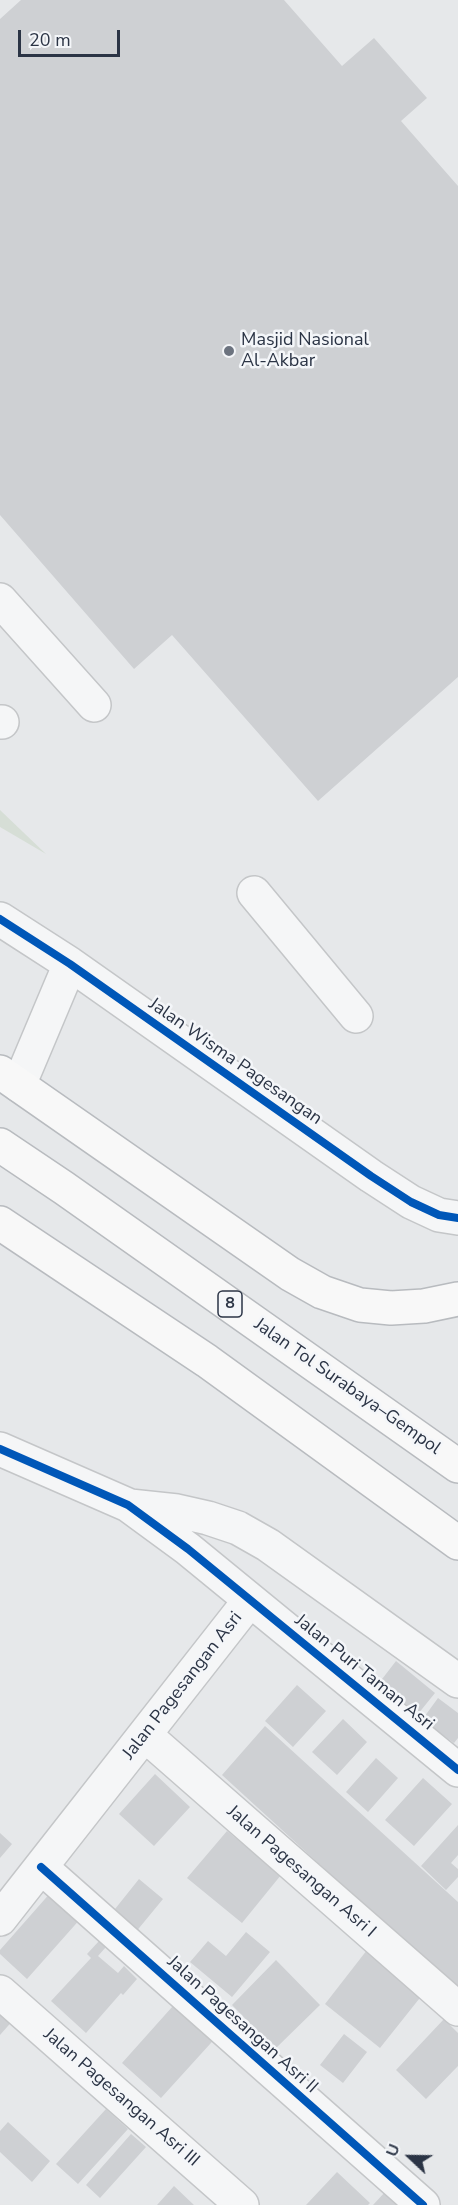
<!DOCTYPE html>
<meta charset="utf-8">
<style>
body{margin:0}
#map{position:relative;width:458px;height:2205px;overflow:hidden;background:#e6e8ea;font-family:"Nunito Sans",sans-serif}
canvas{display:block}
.north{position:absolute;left:380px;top:2127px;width:60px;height:60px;-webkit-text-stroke:4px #f4f6f9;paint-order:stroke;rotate:292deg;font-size:16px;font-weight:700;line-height:24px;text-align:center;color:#2b3445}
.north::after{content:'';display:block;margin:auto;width:21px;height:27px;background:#2b3445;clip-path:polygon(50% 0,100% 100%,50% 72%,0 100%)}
.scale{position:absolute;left:18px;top:30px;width:102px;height:27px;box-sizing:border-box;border:3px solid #2b3445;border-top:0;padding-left:8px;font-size:18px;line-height:21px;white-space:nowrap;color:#2b3445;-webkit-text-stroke:4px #f4f6f9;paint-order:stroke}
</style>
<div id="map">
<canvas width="458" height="2205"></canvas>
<div class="north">U</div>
<div class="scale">20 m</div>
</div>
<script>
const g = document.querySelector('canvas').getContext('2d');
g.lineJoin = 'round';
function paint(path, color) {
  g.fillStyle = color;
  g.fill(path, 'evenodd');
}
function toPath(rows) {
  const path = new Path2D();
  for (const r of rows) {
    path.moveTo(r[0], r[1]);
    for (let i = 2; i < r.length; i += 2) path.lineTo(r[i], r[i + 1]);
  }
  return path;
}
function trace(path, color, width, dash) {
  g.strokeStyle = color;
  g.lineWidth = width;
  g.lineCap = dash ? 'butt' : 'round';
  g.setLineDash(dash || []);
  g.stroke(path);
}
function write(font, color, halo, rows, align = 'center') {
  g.font = font + ' "Nunito Sans",sans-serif';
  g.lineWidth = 5;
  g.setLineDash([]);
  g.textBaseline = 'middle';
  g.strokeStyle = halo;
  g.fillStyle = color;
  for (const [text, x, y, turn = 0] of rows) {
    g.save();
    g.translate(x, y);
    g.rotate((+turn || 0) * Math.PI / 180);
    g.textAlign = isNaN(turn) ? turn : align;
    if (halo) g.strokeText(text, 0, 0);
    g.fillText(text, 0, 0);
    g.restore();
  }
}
const green = toPath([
 [0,810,46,854,0,827]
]);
const building = toPath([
 [21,0,284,0,342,66,374,38,427,98,401,121,458,186,458,677,318,801,172,635,134,669,0,515,0,19],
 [396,1661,435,1693,418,1714,379,1683],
 [297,1685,326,1711,293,1747,265,1721],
 [438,1698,458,1713,458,1738,454,1743,422,1720],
 [343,1719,367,1742,337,1775,312,1752],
 [265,1726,458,1902,458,1991,222,1775],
 [376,1758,398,1778,368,1812,346,1792],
 [155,1774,190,1807,154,1846,119,1814],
 [423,1778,452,1804,414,1846,385,1820],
 [458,1825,458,1855,451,1863,458,1869,458,1877,446,1890,421,1866],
 [227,1831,281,1875,242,1923,187,1878],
 [0,1833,12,1844,0,1858],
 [139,1879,163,1899,135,1933,111,1914],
 [52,1891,82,1917,27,1979,0,1954,0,1950],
 [246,1932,270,1952,232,1997,190,1962,208,1941,226,1956],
 [99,1941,106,1947,98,1956,118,1973,124,1966,137,1979,123,1995,121,1993,86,2033,51,2001,91,1958,87,1954],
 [367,1950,423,1994,380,2048,325,2004],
 [276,1960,320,2005,275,2049,232,2005],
 [181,1997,220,2033,161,2098,122,2063],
 [0,2004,15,2018,0,2035],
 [444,2019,458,2033,458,2066,426,2099,396,2070],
 [344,2034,367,2052,343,2083,320,2065],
 [106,2109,128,2129,78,2184,56,2164],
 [8,2122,50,2161,32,2182,0,2152,0,2131],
 [131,2134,146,2147,100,2198,86,2185],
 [337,2172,370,2203,368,2205,306,2205],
 [174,2186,194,2205,157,2205],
 [385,2192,399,2205,373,2205]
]);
const minor = toPath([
 [0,600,94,705],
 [0,722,2,722],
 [254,893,356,1016],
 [0,919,70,964,371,1176,411,1202,439,1215,458,1218],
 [19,1085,70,964],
 [0,1449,128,1505,188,1549,458,1770],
 [130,1506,177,1511,208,1518,238,1528,268,1545,458,1681],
 [145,1735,458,2009],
 [41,1867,423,2205],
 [0,1919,250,1600],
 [0,1992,242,2205]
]);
const highway = toPath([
 [0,1072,290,1274,322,1292,360,1305,391,1308,424,1306,458,1299],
 [0,1145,64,1188,458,1466],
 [0,1223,207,1361,458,1543]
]);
const cycleway = toPath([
 [0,919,70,964,371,1176,411,1202,439,1215,458,1218],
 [0,1449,128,1505,188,1549,458,1770],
 [41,1867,423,2205]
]);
const markers = [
 [229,351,6,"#6c737f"]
];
const shields = [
 [230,1304,24]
];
const shieldNames = [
 ["8",230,1304]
];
const poiNames = [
 ["Masjid Nasional",241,341],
 ["Al-Akbar",241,362]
];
const streetNames = [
 ["Jalan Wisma Pagesangan",235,1062,35],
 ["Jalan Tol Surabaya–Gempol",347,1387,35],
 ["Jalan Puri Taman Asri",364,1673,39],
 ["Jalan Pagesangan Asri",183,1686,-52],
 ["Jalan Pagesangan Asri I",301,1872,41],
 ["Jalan Pagesangan Asri II",242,2025,42],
 ["Jalan Pagesangan Asri III",121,2098,41]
];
paint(green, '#d6ded6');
paint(building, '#ced0d3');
trace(minor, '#c4c6c8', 36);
trace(highway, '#b8bbbf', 36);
trace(minor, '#f5f6f7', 33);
trace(highway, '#f8f8f8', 33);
trace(cycleway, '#0057b8', 8);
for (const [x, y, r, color] of markers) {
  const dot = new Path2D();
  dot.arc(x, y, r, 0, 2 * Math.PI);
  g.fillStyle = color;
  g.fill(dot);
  trace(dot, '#f4f6f9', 2);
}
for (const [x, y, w] of shields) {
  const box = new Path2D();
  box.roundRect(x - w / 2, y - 13, w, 26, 4.5);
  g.fillStyle = '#f4f6f9';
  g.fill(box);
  trace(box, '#2b3445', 1.5);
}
write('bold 16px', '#2b3445', null, shieldNames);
write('18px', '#2b3445', '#f4f6f9', poiNames, 'left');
write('18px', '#2b3445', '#f4f6f9', streetNames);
</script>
